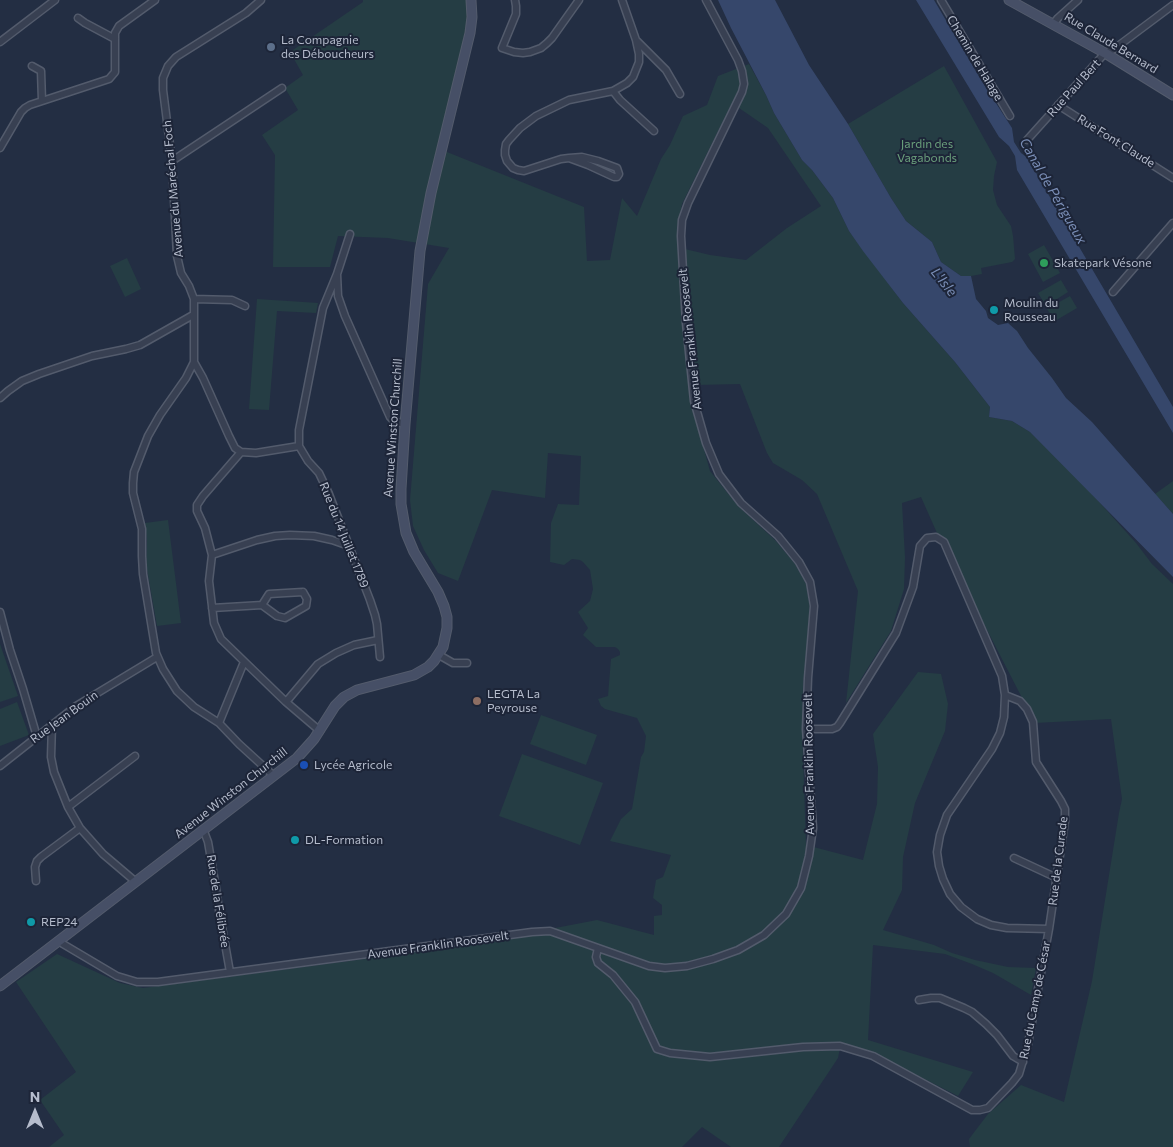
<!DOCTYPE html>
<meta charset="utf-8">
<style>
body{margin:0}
#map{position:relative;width:1173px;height:1147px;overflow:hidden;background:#232e43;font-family:Commissioner,sans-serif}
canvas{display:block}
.north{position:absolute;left:10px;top:1087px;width:50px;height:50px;-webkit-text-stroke:4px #1d2538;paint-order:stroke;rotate:0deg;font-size:14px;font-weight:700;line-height:20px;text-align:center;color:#b5bccc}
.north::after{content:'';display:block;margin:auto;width:18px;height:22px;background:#b5bccc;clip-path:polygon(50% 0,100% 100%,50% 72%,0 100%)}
</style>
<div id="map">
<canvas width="1173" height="1147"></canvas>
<div class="north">N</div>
</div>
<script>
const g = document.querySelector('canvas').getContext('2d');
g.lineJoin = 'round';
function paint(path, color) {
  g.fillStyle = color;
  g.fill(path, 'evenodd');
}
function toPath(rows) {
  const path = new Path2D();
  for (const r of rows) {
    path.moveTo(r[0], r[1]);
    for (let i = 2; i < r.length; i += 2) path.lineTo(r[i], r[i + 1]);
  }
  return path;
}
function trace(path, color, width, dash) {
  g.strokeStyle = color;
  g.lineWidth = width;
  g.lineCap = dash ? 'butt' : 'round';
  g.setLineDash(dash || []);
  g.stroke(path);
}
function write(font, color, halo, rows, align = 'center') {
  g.font = font + ' Commissioner,sans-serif';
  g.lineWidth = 4;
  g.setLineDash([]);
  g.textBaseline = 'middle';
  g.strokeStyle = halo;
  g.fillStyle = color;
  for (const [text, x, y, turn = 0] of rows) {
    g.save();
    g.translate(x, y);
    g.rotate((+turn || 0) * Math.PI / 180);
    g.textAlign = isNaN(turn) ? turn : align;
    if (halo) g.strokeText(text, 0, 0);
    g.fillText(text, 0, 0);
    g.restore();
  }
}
const green = toPath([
 [363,0,467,0,468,18,456,75,437,148,584,207,587,261,610,260,622,198,637,216,661,159,670,145,683,116,707,105,718,76,749,64,766,95,774,113,802,160,812,170,833,198,849,231,903,303,955,362,990,407,989,417,1012,421,1030,432,1083,484,1136,543,1152,564,1173,584,1173,1147,970,1147,969,1139,988,1114,1021,1085,1064,1102,1092,981,1119,813,1122,799,1111,719,1035,723,937,533,921,497,902,503,905,557,904,589,891,631,846,703,858,591,817,494,802,480,773,463,767,453,740,384,696,385,685,249,710,255,746,260,787,228,821,206,768,128,739,108,731,105,682,204,677,230,690,399,710,471,738,506,776,541,795,564,806,584,810,608,803,687,802,727,806,845,863,860,877,804,878,767,873,734,918,672,941,674,948,704,945,731,915,803,903,857,902,890,883,930,934,945,952,953,975,960,1008,967,1036,968,1031,995,993,973,972,964,945,954,873,945,868,1040,973,1072,958,1096,873,1053,841,1043,838,1058,779,1147,731,1147,702,1127,682,1147,49,1147,64,1135,40,1100,76,1072,16,982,57,954,120,983,143,988,456,947,597,920,654,935,654,916,662,915,662,905,653,898,656,880,663,877,671,855,610,841,621,819,632,809,641,757,644,752,646,736,637,718,605,709,601,706,598,699,608,696,611,659,620,655,620,652,618,649,615,647,596,647,583,635,588,628,578,612,590,601,593,589,590,570,583,562,580,560,572,559,564,565,550,562,551,523,558,504,579,505,581,456,548,453,545,498,492,490,458,581,438,573,424,550,413,526,410,500,428,284,449,248,388,238,338,236,330,267,273,267,275,155,262,135,298,110,285,88,303,75,290,52,363,2],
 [944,66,997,162,994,176,993,190,997,205,1011,226,1013,236,1015,259,1012,262,981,268,982,274,971,276,961,276,941,262,932,242,906,221,891,198,848,124],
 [1044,245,1060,273,1043,282,1028,254],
 [127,258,141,289,125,297,110,266],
 [1061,280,1068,292,1046,306,1038,293],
 [1070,296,1077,308,1055,321,1047,309],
 [257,299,318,303,316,313,277,311,269,410,249,409],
 [1173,481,1173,514,1155,494],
 [168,520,181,623,157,626,146,564,147,541,145,523],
 [0,644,18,696,0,702],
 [17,702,29,735,0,746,0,709],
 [541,715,597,735,586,765,530,744],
 [522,754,603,783,580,845,499,816]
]);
const water = toPath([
 [718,0,775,0,809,65,848,124,891,198,906,221,932,242,941,262,961,276,971,276,976,299,986,311,988,318,998,325,1008,323,1017,331,1028,348,1052,378,1066,398,1092,422,1173,514,1173,577,1030,432,1012,421,989,417,990,407,955,362,903,303,863,251,849,231,833,198,812,170,802,160,774,113,766,95,731,28],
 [916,0,934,0,981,80,1012,128,1014,142,1021,153,1032,161,1037,175,1173,407,1173,433,1017,170,1015,156,1009,146,999,137]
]);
const minor = toPath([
 [261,0,246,13,176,57,168,66,163,78,163,90,172,161,177,256,181,273,189,286,194,299,194,362,186,378,160,415,148,436,134,472,133,483,133,493,142,529,142,556,143,574,156,653,163,669,177,691,194,707,219,723,239,744,274,776],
 [515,0,516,6,516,14,502,48,514,52,523,53,530,52,541,48,547,43,552,38,579,0],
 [941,0,1010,116],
 [78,18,85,23,115,39],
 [1053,24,1058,18,1078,0],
 [637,41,666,70,680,94],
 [0,42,55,0],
 [32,66,41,71,42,101],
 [613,91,620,100,654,131],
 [1058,105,1173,178],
 [1027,140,1105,53,1114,49,1173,5],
 [0,148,21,112,25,108,30,105,109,79,115,72,115,33,119,26,155,0],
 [569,158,588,165,614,177,617,177,619,174,617,168,598,161,582,157,569,158,561,159,524,171,518,170,513,168,507,161,505,155,505,150,506,144,509,140,520,128,536,116,569,100,613,91,627,83,633,77,639,62,639,54,636,40,622,0],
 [172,161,282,88],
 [350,234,337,274,338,296,345,316,390,417,394,421,405,424],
 [337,274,323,308,299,430,299,446,308,461,319,473,329,494,370,600,375,615,377,624,380,657],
 [1113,292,1173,223],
 [194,299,232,300,245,306],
 [194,362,203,378,229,436,235,448,241,452,256,453,299,446],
 [0,398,8,391,22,381,39,374,92,356,126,349,140,345,193,315],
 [241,452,203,496,197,505,197,511,205,528,212,555,209,581,214,623,221,639,286,702,320,731],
 [212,555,257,540,275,536,290,535,314,536,332,540,349,546],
 [303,592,307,599,306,606,285,618,277,616,262,605,269,594,303,592],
 [212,608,262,605],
 [0,612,10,650,23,689,37,737],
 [439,655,453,663,467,663],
 [286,702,318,664,336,653,354,645,378,640],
 [219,723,244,662],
 [52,724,51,757,54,772,68,807,80,828,103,854,136,882],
 [806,729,832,729,837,727,840,723,896,633,913,587,920,546,927,538,936,537,944,542,1002,676,1005,695,1004,717,1000,733,992,749,947,815,940,835,937,852,939,866,943,879,950,894,961,907,977,919,991,925,1007,928,1049,929],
 [0,766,76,706,157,657],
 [68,807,135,756],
 [202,830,205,834,208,842,216,888,219,910,230,972],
 [1014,858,1057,878],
 [36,881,35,867,37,861,41,857,80,828],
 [60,940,63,944,117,976,137,982,158,982,532,932,550,931,649,966,665,968,687,966,713,959,738,950,764,935,786,914,801,888,809,856,813,828,806,729,808,678,814,606,810,582,799,562,778,536,741,503,719,474,706,443,694,401,686,323,681,236,682,220,688,203,742,92,744,84,742,71,738,60,706,0],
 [598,948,596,957,598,963,613,975,635,1002,657,1049,670,1053,710,1057,803,1047,840,1046,873,1056,972,1110,980,1110,988,1108,1012,1083,1019,1074,1028,1044,1049,929,1065,821,1065,809,1061,801,1036,762,1033,722,1027,709,1020,701,1005,695],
 [919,1000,931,998,940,998,964,1008,972,1012,986,1024,997,1035,1013,1056,1023,1062]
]);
const secondary = toPath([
 [1009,0,1105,53,1173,95],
 [0,986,297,758,314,739,335,706,344,697,357,690,414,675,428,667,434,661,443,647,447,628,447,617,444,606,438,592,414,552,406,533,401,504,401,489,405,424,420,251,431,193,470,33,472,17,471,0]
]);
const markers = [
 [271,47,5,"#5c6f8a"],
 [1044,263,5,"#2e9e5b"],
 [994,310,5,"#0f9aa8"],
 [477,701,5,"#8d6e63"],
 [304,765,5,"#1a4fb4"],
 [295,840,5,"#0f9aa8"],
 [31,922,5,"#0f9aa8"]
];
const poiNames = [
 ["La Compagnie",281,40],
 ["des Déboucheurs",281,54],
 ["Skatepark Vésone",1054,263],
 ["Moulin du",1004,303],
 ["Rousseau",1004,317],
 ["LEGTA La",487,694],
 ["Peyrouse",487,708],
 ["Lycée Agricole",314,765],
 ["DL-Formation",305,840],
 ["REP24",41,922]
];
const streetNames = [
 ["Rue Claude Bernard",1111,43,31],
 ["Chemin de Halage",975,58,59],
 ["Rue Paul Bert",1074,88,-48],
 ["Rue Font Claude",1116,141,32],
 ["Avenue du Maréchal Foch",173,189,-95],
 ["Avenue Franklin Roosevelt",690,339,-96],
 ["Avenue Winston Churchill",393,428,-86],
 ["Rue du 14 Juillet 1789",344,535,68],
 ["Rue Jean Bouin",64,717,-36],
 ["Avenue Franklin Roosevelt",809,764,-91],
 ["Avenue Winston Churchill",231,793,-38],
 ["Rue de la Curade",1058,861,-83],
 ["Rue de la Félibrée",218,901,81],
 ["Avenue Franklin Roosevelt",438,945,-8],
 ["Rue du Camp de César",1035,1000,-79]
];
const parkNames = [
 ["Jardin des",927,144],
 ["Vagabonds",927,158]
];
const waterNames = [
 ["Canal de Périgueux",1053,191,60],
 ["L'Isle",944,282,51]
];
paint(green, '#253d44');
paint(water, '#36476b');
trace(minor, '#535b6c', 9);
trace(secondary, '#535b6c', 11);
trace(minor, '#384052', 6);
trace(secondary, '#464f66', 9);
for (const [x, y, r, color] of markers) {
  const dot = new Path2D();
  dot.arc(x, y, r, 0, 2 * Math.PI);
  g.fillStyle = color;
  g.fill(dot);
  trace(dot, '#1d2538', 2);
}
write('12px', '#b5bccc', '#1d2538', poiNames, 'left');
write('12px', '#b5bccc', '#1d2538', streetNames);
write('12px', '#6a9f7b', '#1d2538', parkNames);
write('italic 14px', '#7a8eb6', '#1d2538', waterNames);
</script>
